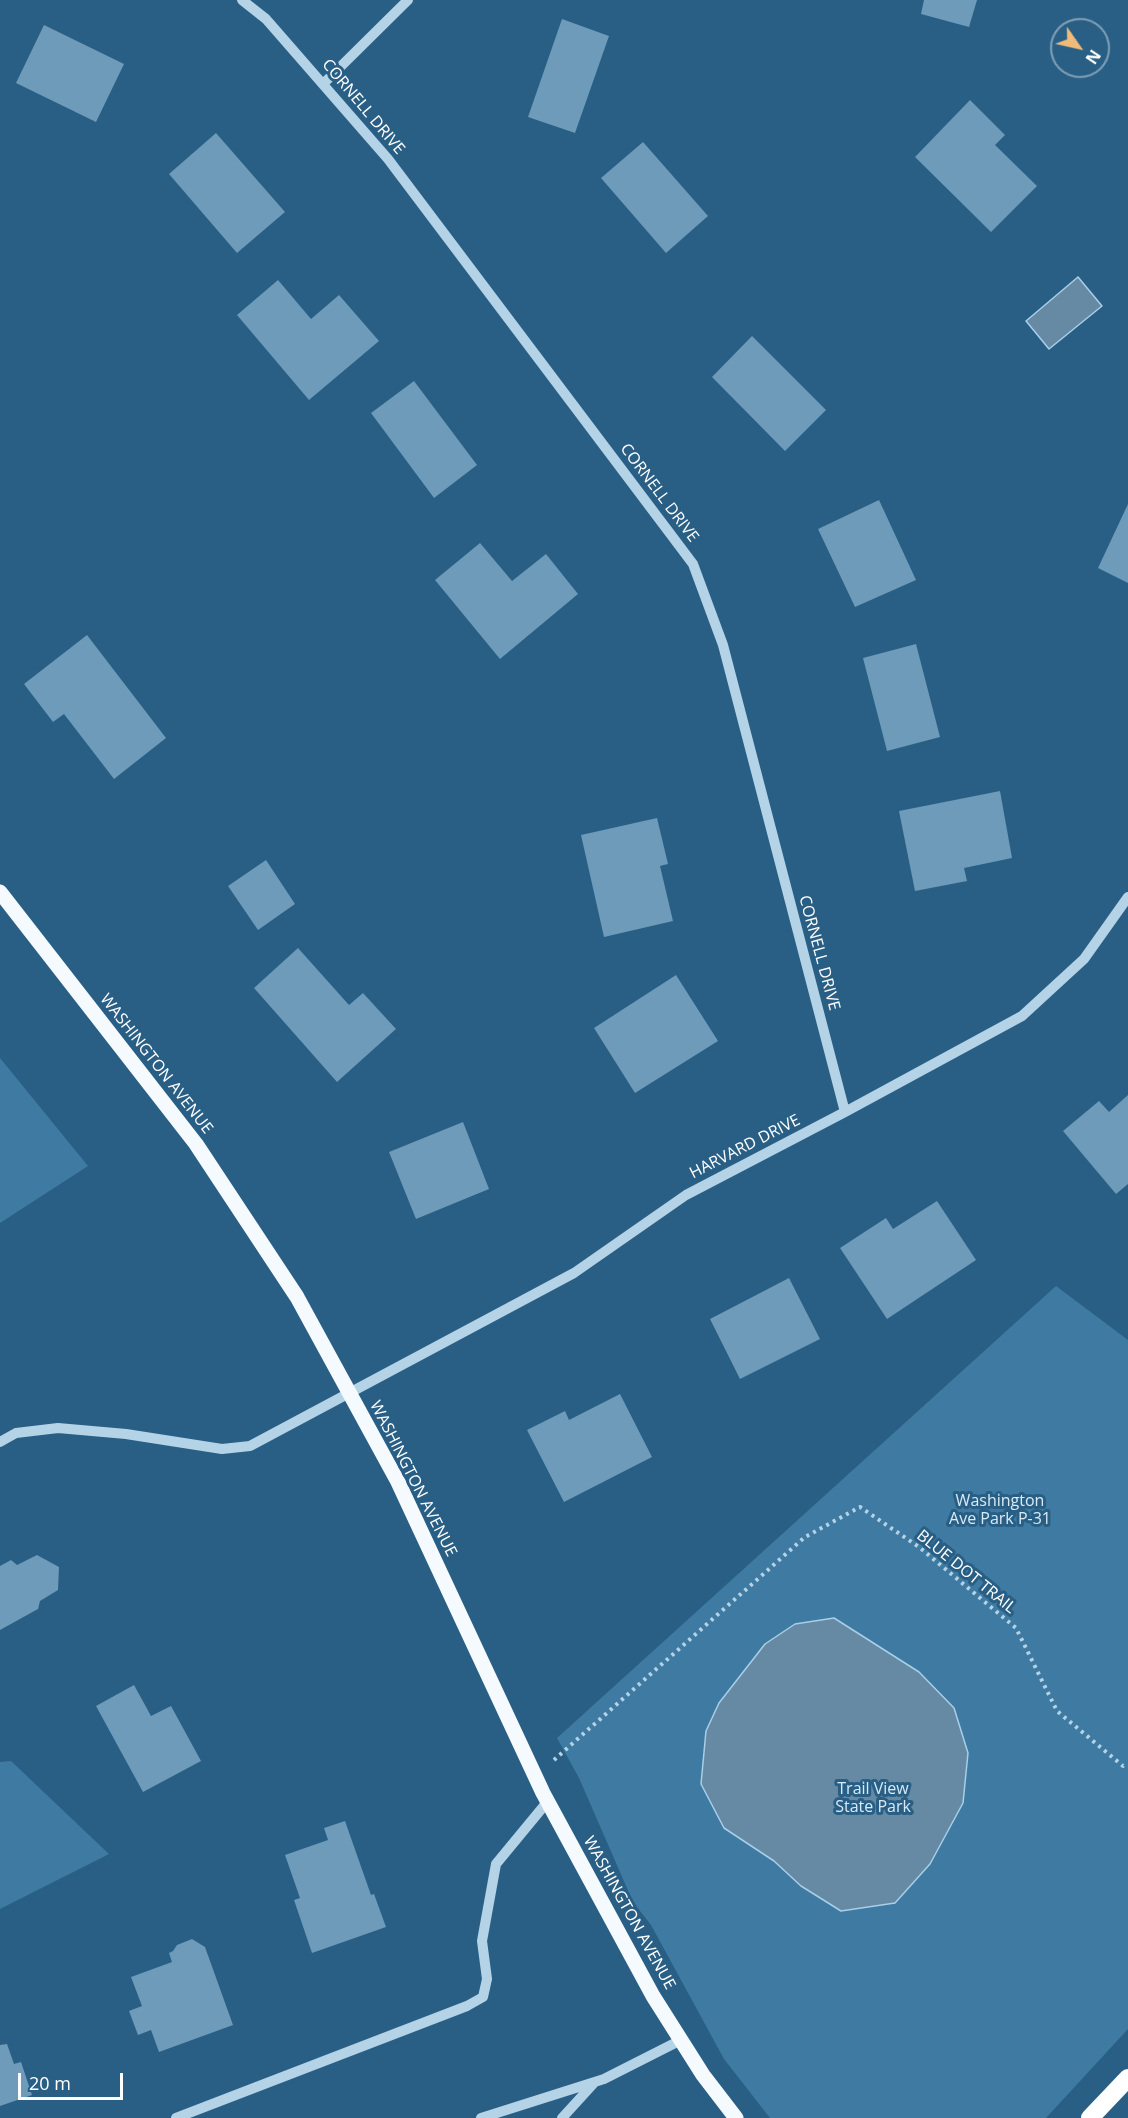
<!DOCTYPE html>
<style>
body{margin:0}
#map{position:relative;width:1128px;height:2118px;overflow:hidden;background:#295f85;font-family:"Open Sans",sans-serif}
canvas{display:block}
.north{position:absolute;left:1050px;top:18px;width:60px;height:60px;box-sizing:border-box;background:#295f85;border:2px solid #7f9fb6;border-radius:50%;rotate:124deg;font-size:16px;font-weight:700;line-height:24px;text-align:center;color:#fff}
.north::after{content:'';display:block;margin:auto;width:21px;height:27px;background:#eebb7b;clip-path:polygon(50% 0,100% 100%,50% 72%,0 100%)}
.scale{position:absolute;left:18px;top:2073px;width:105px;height:27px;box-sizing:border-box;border:3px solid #fff;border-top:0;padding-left:8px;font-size:18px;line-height:21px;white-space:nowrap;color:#fff;-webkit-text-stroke:4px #295f85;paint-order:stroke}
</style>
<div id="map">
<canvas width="1128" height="2118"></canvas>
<div class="north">N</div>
<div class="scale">20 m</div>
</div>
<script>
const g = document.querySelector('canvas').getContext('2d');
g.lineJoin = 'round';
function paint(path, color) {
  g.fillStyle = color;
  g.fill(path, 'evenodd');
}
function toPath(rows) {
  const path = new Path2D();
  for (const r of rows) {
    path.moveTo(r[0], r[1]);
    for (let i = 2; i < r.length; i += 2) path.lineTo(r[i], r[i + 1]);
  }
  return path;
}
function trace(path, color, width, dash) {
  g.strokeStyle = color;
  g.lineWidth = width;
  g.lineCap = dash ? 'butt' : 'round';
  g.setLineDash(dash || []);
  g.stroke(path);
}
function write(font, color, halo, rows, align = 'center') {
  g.font = font + ' "Open Sans",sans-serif';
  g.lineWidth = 6;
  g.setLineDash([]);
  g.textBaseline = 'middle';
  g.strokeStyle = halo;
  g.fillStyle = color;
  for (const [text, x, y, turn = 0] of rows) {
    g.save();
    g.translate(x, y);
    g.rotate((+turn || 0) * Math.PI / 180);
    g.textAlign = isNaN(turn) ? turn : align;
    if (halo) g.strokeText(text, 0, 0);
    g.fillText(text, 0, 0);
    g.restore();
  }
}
const green = toPath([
 [0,1058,88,1166,0,1223],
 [1056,1286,1128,1340,1128,2029,1046,2118,770,2118,724,2059,651,1925,633,1902,579,1778,557,1738],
 [11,1761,109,1854,0,1909,0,1762]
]);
const water = toPath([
 [1078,277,1102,306,1049,349,1026,321,1078,277],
 [834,1618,919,1672,954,1708,968,1753,963,1803,930,1864,895,1903,841,1911,801,1886,774,1861,724,1828,701,1784,706,1731,719,1703,765,1644,795,1624,834,1618]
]);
const building = toPath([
 [924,0,977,0,969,27,921,14],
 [562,19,609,36,575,133,528,117],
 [44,25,124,64,96,122,16,83],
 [970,100,1005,135,995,145,1037,186,991,232,915,157],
 [216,133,285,212,237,253,169,174],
 [643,142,708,216,666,253,601,178],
 [278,280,311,319,339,295,379,341,309,400,237,315],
 [752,336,826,410,785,451,712,377],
 [414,381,477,465,434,498,371,413],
 [879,500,916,580,855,607,818,529],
 [1128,504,1128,583,1098,568],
 [480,543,512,581,546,554,578,594,500,659,435,580],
 [87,635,166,738,114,779,64,714,53,722,24,684],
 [916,644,940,737,887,751,863,658],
 [1000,791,1012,858,964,868,967,881,915,891,899,811],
 [657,818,668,864,660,866,673,921,604,937,581,835],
 [266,860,295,904,258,930,228,886],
 [298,948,349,1005,363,993,396,1029,337,1082,254,988],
 [676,975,718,1041,635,1093,594,1028],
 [1128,1095,1128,1184,1116,1194,1063,1131,1099,1101,1109,1112],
 [463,1122,489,1189,416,1219,389,1152],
 [937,1201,976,1260,887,1319,840,1248,886,1218,893,1229],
 [789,1278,820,1339,740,1379,710,1319],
 [620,1394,652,1457,564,1502,527,1430,565,1411,569,1420],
 [37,1555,59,1567,58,1590,40,1601,38,1609,0,1630,0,1566,11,1560,17,1565],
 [134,1685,151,1716,171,1706,201,1761,143,1792,96,1706],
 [345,1821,371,1895,374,1894,386,1927,312,1953,294,1900,300,1898,285,1855,328,1840,324,1828],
 [192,1939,205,1947,233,2025,159,2052,151,2030,138,2035,129,2011,142,2006,131,1977,172,1962,169,1953,173,1951,177,1945],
 [7,2044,14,2064,21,2062,32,2095,0,2106,0,2045]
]);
const path = toPath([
 [554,1760,805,1537,860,1507,919,1547,1016,1628,1057,1711,1123,1766,1128,1764]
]);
const minor = toPath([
 [242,0,266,19,388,159,693,564,723,645,845,1112],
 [323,84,408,0],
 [0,1442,16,1433,58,1428,126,1434,222,1449,250,1446,574,1273,686,1195,845,1112,1022,1016,1084,959,1128,897],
 [176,2118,467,2006,483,1997,487,1979,482,1941,496,1864,548,1801],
 [481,2118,604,2079,681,2040],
 [562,2118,594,2083]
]);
const major = toPath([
 [0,892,196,1144,297,1297,398,1482,543,1793,653,1996,703,2075,736,2118]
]);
const highway = toPath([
 [1090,2118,1128,2078]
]);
const streetNames = [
 ["CORNELL DRIVE",363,107,50],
 ["CORNELL DRIVE",659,493,53],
 ["CORNELL DRIVE",819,953,75],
 ["WASHINGTON AVENUE",156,1064,52],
 ["HARVARD DRIVE",745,1147,-27],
 ["WASHINGTON AVENUE",413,1479,63],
 ["BLUE DOT TRAIL",966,1572,39],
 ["WASHINGTON AVENUE",629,1913,61]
];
const parkNames = [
 ["Washington",1000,1501],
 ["Ave Park P-31",1000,1519],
 ["Trail View",873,1789],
 ["State Park",873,1807]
];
paint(green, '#3e7aa1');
paint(water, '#668aa3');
trace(water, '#a8cfe7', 1.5);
paint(building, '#6d9bb9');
trace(path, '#b4d3e7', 4, [3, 4.5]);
trace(minor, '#b4d3e7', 10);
trace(major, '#f5fafe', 15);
trace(highway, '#fff', 18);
write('16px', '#fff', '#295f85', streetNames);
write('16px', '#d7eaf6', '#295f85', parkNames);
</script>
